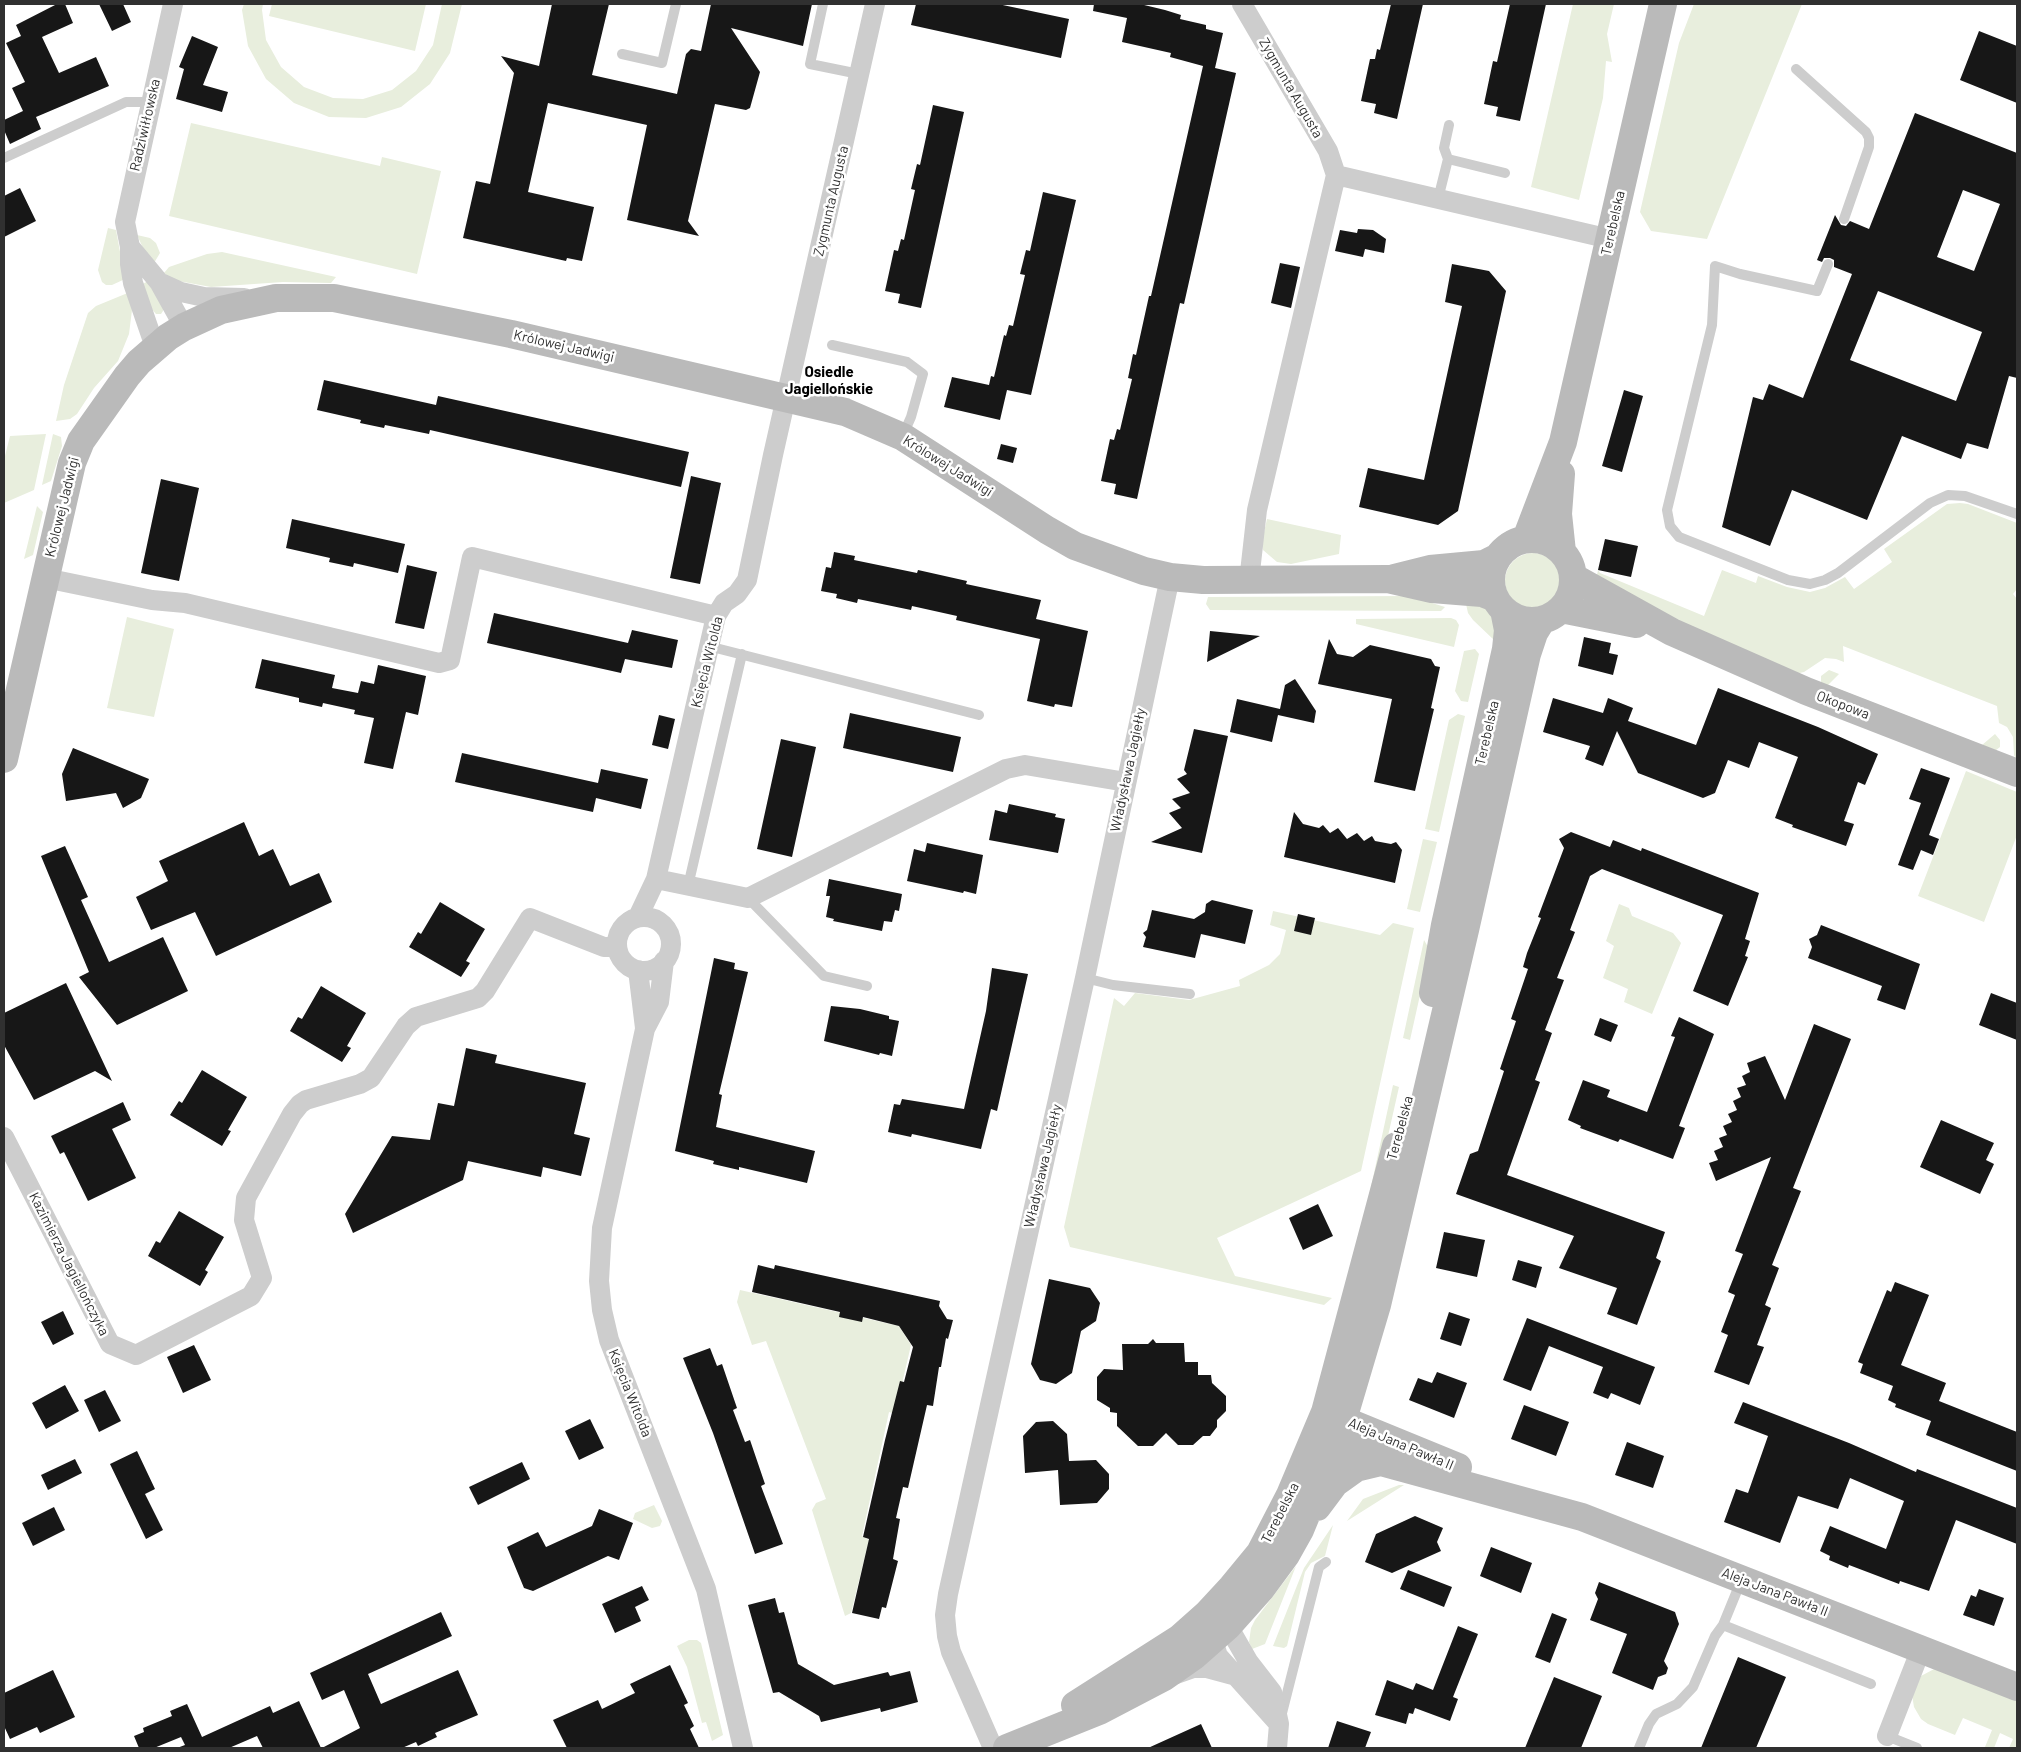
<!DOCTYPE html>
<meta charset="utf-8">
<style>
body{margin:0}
#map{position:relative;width:2021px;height:1752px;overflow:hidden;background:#fff;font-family:Barlow,sans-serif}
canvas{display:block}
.frame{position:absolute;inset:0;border:5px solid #303030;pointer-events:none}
</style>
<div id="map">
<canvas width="2021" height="1752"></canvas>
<div class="frame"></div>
</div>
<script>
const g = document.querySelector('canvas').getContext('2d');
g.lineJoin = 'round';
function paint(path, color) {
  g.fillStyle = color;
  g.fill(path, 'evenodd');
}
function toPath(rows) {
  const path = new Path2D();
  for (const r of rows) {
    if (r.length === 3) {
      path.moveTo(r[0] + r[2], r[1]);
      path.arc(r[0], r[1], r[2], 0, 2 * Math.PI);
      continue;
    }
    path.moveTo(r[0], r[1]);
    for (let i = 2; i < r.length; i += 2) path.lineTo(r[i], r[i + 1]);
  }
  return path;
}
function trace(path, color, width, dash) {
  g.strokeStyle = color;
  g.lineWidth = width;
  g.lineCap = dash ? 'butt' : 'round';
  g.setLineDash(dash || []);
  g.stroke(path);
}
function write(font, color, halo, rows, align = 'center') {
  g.font = font + ' Barlow,sans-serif';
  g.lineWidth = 5;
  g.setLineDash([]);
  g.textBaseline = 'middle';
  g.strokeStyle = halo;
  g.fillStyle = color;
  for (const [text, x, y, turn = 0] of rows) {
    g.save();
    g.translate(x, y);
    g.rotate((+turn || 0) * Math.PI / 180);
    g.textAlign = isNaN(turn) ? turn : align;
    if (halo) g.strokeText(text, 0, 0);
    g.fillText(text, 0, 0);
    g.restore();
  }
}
const green = toPath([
 [244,4,263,4,262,10,266,40,281,67,304,87,333,98,363,99,392,90,416,71,433,45,442,4,462,4,450,53,430,84,401,107,366,118,329,117,294,103,266,79,248,46,242,10],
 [272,4,426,4,415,51,269,16],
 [1573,4,1614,4,1607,34,1612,62,1606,61,1603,98,1579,200,1531,187],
 [1694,4,1802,4,1707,239,1651,231,1640,212,1679,43],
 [191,123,380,166,382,157,441,171,417,274,169,216],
 [108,228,116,230,125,279,112,285,106,285,102,282,98,270],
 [137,235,150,238,156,243,160,253,154,263,144,250],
 [222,252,336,277,331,283,283,282,211,287,173,280,164,273,169,267,207,254],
 [148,281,163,307,163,311,161,314,156,314,150,307,141,285],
 [130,292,132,310,129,334,118,361,94,388,77,414,70,419,56,421,64,385,88,313,96,306],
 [46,434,34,490,4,503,4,460,10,436],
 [53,434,61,437,62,446,51,481,42,485],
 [1960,503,1968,504,2017,523,2017,589,2013,594,2017,599,2017,761,2014,755,2013,737,2007,727,1999,723,1997,706,1843,646,1844,662,1836,659,1825,658,1804,672,1795,674,1612,592,1615,585,1597,575,1598,570,1600,573,1704,616,1722,570,1756,583,1758,576,1787,587,1810,592,1825,588,1845,577,1854,589,1892,562,1884,549,1947,504],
 [37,506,43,512,33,555,24,559],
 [1267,519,1341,535,1339,554,1291,564,1277,562,1263,550,1262,541],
 [1533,581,28],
 [1409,596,1445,607,1441,611,1210,610,1206,604,1208,597],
 [1466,604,1488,606,1496,617,1494,640,1473,620,1468,613],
 [127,617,174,629,154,717,107,708],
 [1451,618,1456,620,1459,625,1454,647,1356,624,1356,619],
 [1475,649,1479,654,1468,702,1461,701,1455,691,1464,651],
 [1829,670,1839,674,1828,685,1982,745,1995,734,2000,740,2000,747,1995,751,1821,684,1821,676],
 [1458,714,1465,716,1439,832,1425,829,1449,720],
 [1966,771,2017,792,2017,835,1984,922,1918,896],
 [1423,839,1437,842,1420,912,1407,909],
 [1619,904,1629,908,1632,916,1673,933,1681,943,1652,1014,1624,1002,1628,989,1603,978,1614,946,1606,941],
 [1273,911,1380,935,1393,923,1414,928,1361,1171,1217,1238,1235,1276,1332,1298,1324,1305,1070,1247,1064,1227,1114,998,1124,1006,1135,993,1189,1000,1240,986,1239,980,1269,965,1280,954,1286,930,1270,925],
 [1424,940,1428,947,1428,959,1410,1040,1403,1038],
 [1393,1085,1399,1087,1388,1136,1363,1224],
 [740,1290,899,1326,911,1345,895,1414,889,1412,862,1536,869,1540,851,1613,845,1616,812,1510,816,1503,826,1499,766,1341,752,1345,737,1302],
 [1399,1485,1404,1485,1347,1521,1363,1499],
 [654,1505,662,1521,660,1526,652,1528,633,1519,635,1513],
 [1333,1525,1325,1556,1311,1563,1305,1572,1287,1646,1284,1648,1273,1646,1304,1568],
 [1296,1566,1265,1644,1252,1649,1249,1642,1251,1628,1255,1620],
 [689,1640,697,1640,701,1643,723,1735,712,1741,706,1722,702,1723,687,1667,677,1646],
 [1936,1668,2017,1697,2017,1748,2009,1748,2013,1739,2000,1733,1994,1748,1985,1747,1992,1730,1963,1718,1955,1735,1928,1724,1921,1719,1914,1707,1912,1695,1921,1676]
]);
const building = toPath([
 [57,4,65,4,73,23,42,37,59,73,96,57,109,86,36,117,41,129,10,144,4,130,4,120,23,111,12,88,25,82,6,43,21,36,16,25],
 [99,4,123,4,131,22,112,31],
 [552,4,609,4,592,75,677,94,686,54,691,49,701,51,711,4,812,4,803,46,731,28,760,72,750,108,746,110,715,104,688,221,699,236,627,220,647,125,548,103,528,192,594,207,582,261,567,258,566,261,463,238,476,181,490,184,514,73,501,56,539,66],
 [916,4,998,4,1069,19,1061,58,911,25],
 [1094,4,1140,4,1165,10,1181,15,1180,19,1206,25,1206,29,1223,33,1215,68,1236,73,1184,304,1180,303,1137,499,1114,494,1116,484,1101,481,1110,439,1114,440,1117,429,1120,430,1132,379,1128,378,1133,354,1136,355,1149,296,1151,296,1203,66,1170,57,1171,53,1122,42,1127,18,1093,11],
 [1391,4,1423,4,1397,119,1374,113,1376,104,1361,101,1370,59,1375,59,1377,49,1380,50],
 [1510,4,1546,4,1520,121,1496,116,1498,107,1484,104,1493,61,1497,62],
 [1979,31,2017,46,2017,103,1960,80],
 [192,36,218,47,203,85,228,92,222,112,176,99,184,69,179,67],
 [933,105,964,112,921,308,898,303,900,294,885,291,894,250,898,251,901,239,904,240,915,190,911,189,917,164,920,165],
 [1915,113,2017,153,2017,378,2009,376,1988,449,1967,443,1961,459,1902,436,1867,520,1792,490,1770,546,1722,527,1753,397,1763,400,1769,384,1803,398,1852,274,1834,267,1834,260,1830,258,1824,258,1822,262,1817,260,1835,215,1841,225,1846,226,1850,221,1869,229],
 [1963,190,2000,204,1974,271,1937,257],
 [1878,291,1982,332,1956,401,1850,360],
 [20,188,36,221,4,237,4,196],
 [1043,192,1076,200,1031,395,1007,390,1000,420,944,407,952,377,989,385,991,376,994,377,1004,335,1006,336,1009,325,1013,326,1025,275,1020,274,1026,250,1030,251],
 [1358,229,1373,230,1386,239,1384,253,1365,249,1363,257,1335,251,1340,230,1357,233],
 [1280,263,1300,267,1291,308,1271,303],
 [1452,264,1489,271,1506,291,1458,511,1438,525,1359,507,1368,468,1424,480,1462,306,1445,302],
 [324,380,436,405,438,396,689,452,681,487,430,430,429,434,385,425,384,428,360,423,361,420,317,410],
 [1624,390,1643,396,1622,472,1602,466],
 [1001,444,1017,448,1013,463,997,459],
 [691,476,721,483,700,584,670,578],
 [161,479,199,488,179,581,141,573],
 [292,519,405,544,398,573,354,563,353,567,329,562,330,558,286,548],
 [1605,539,1638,546,1631,577,1598,570],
 [834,552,855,556,854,560,917,573,918,570,967,581,966,584,1041,600,1036,619,1088,631,1072,707,1055,704,1054,707,1027,701,1040,639,956,620,957,616,912,606,911,610,858,599,857,603,836,598,837,594,821,591,826,567,831,568],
 [407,565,437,572,424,629,395,623],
 [494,613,628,643,632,630,678,640,672,668,625,659,621,673,487,643],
 [1210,631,1260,636,1207,662],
 [1584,637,1611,643,1609,653,1618,655,1613,675,1578,666],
 [1329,639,1337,654,1353,657,1370,645,1431,659,1435,666,1440,667,1431,708,1434,709,1415,791,1374,782,1392,699,1318,684],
 [262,659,335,675,332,688,358,693,361,681,374,684,378,665,426,676,418,715,406,712,393,769,364,763,374,718,354,714,355,710,323,703,322,707,299,702,299,698,255,688],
 [1295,679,1316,711,1314,723,1278,715,1272,742,1230,732,1237,699,1280,709,1285,685],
 [1718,688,1818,727,1878,754,1865,785,1858,782,1844,821,1854,824,1846,846,1792,827,1793,825,1775,818,1798,757,1759,742,1749,768,1728,760,1715,793,1703,798,1638,773,1617,731,1603,766,1585,759,1590,746,1543,732,1553,698,1603,713,1608,698,1633,708,1628,721,1696,745],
 [850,713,961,737,953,772,843,748],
 [659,715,675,719,668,749,652,745],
 [1194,729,1228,736,1202,853,1151,842,1182,828,1169,813,1181,808,1172,799,1190,793,1177,779,1187,774,1184,770],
 [781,739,816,747,792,857,757,849],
 [73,748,149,779,141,798,123,808,116,793,66,801,62,774],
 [462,753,598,783,601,769,648,779,641,809,596,798,593,812,455,782],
 [1921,768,1950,778,1929,835,1939,839,1933,855,1921,850,1913,870,1898,865,1921,803,1909,799],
 [1009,804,1056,814,1055,817,1065,819,1058,853,989,840,995,810,1007,813],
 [1294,812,1303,824,1319,828,1323,825,1330,833,1338,828,1347,839,1357,833,1364,841,1372,836,1375,841,1391,844,1396,842,1402,850,1395,883,1284,857],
 [244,822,259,856,273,849,290,886,319,873,332,902,216,956,195,912,151,930,136,897,168,881,159,861],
 [1571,832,1610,847,1613,840,1641,851,1642,848,1759,893,1745,939,1750,941,1745,956,1748,957,1728,1006,1693,991,1723,915,1602,869,1590,876,1570,930,1575,932,1557,978,1564,980,1545,1030,1552,1033,1535,1080,1540,1082,1507,1175,1665,1232,1656,1258,1661,1261,1637,1325,1607,1314,1617,1288,1559,1268,1574,1236,1456,1194,1470,1154,1478,1151,1504,1071,1500,1069,1516,1021,1511,1019,1528,969,1523,967,1527,953,1541,918,1538,917,1564,848,1559,839],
 [927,843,983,855,976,894,964,891,963,893,907,881,914,849,925,852],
 [65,846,88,897,81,900,109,962,163,937,188,991,117,1025,79,977,89,972,41,856],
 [829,879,902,894,899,911,895,910,892,922,884,921,882,931,833,921,834,919,826,917,830,896,826,896],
 [1212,900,1253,910,1245,944,1201,934,1195,958,1143,947,1146,937,1143,933,1147,930,1152,910,1194,919,1205,912,1206,904],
 [440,902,485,929,466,961,470,963,461,977,409,947,418,932,421,934],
 [1298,914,1315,918,1311,935,1294,931],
 [1821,925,1920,964,1905,1010,1877,1000,1882,986,1808,958,1812,947,1809,939,1817,935],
 [714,958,735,963,734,969,748,972,719,1094,722,1095,716,1127,815,1151,807,1183,739,1167,739,1170,713,1164,714,1161,675,1151],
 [992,968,1028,974,997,1111,991,1109,981,1149,912,1134,911,1137,888,1132,894,1104,900,1105,902,1099,964,1109,986,1011],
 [66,983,112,1081,95,1071,34,1100,4,1045,4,1013],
 [321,986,366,1013,347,1046,351,1048,342,1062,290,1031,298,1017,302,1019],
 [1991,993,2017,1003,2017,1040,1979,1025],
 [831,1006,860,1009,889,1016,889,1019,899,1021,892,1056,880,1053,879,1055,824,1041],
 [1679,1017,1714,1034,1679,1126,1685,1128,1673,1159,1620,1139,1618,1142,1580,1128,1581,1126,1568,1120,1583,1080,1610,1090,1607,1097,1647,1112,1675,1037,1671,1036],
 [1600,1018,1618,1025,1611,1042,1594,1035],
 [1814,1024,1851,1039,1793,1188,1801,1191,1772,1265,1779,1268,1765,1305,1771,1308,1757,1345,1764,1347,1749,1385,1714,1372,1728,1335,1721,1332,1735,1295,1728,1292,1743,1254,1735,1251,1771,1157,1716,1181,1709,1163,1718,1160,1714,1151,1723,1147,1719,1138,1727,1135,1723,1126,1732,1122,1728,1114,1737,1110,1733,1101,1741,1097,1737,1088,1746,1085,1742,1076,1750,1072,1747,1063,1765,1056,1785,1100],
 [466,1048,497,1055,495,1063,586,1083,574,1134,590,1138,581,1176,543,1167,541,1177,468,1161,463,1180,353,1233,345,1214,392,1136,430,1140,438,1103,454,1106],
 [202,1070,247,1097,228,1130,231,1131,222,1146,170,1115,179,1101,182,1103],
 [123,1102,131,1120,112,1129,136,1178,88,1201,64,1152,60,1154,51,1136],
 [1941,1120,1994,1143,1986,1160,1994,1164,1980,1194,1920,1167],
 [1318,1204,1333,1236,1303,1250,1289,1218],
 [179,1211,224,1237,205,1270,208,1272,200,1286,148,1256,156,1241,160,1243],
 [1444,1232,1485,1240,1477,1277,1436,1268],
 [1518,1260,1542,1267,1536,1288,1512,1280],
 [758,1265,774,1269,775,1265,940,1301,939,1306,947,1319,953,1320,948,1339,946,1338,941,1367,939,1367,933,1406,927,1405,908,1488,903,1487,896,1518,900,1519,893,1559,898,1561,886,1608,882,1607,879,1619,852,1613,869,1539,863,1537,885,1440,900,1381,904,1382,913,1347,899,1326,863,1317,862,1322,839,1317,840,1312,752,1292],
 [1049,1279,1090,1288,1100,1303,1096,1321,1081,1331,1072,1373,1056,1384,1040,1380,1031,1364],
 [1895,1282,1929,1295,1901,1365,1946,1383,1939,1401,2017,1432,2017,1471,1926,1435,1931,1421,1895,1407,1896,1404,1888,1400,1893,1386,1860,1373,1863,1364,1858,1362,1887,1290,1891,1292],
 [63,1311,74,1334,53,1345,41,1322],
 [1449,1312,1470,1319,1461,1346,1440,1339],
 [1527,1318,1655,1367,1640,1405,1611,1393,1608,1399,1593,1393,1603,1367,1549,1346,1531,1391,1503,1380],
 [1153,1339,1156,1343,1184,1343,1185,1362,1198,1362,1198,1375,1211,1375,1212,1383,1226,1396,1226,1411,1217,1420,1217,1427,1210,1436,1203,1436,1193,1445,1178,1445,1166,1433,1153,1446,1138,1446,1117,1426,1117,1413,1110,1412,1110,1408,1097,1400,1097,1377,1104,1369,1123,1370,1122,1344,1148,1344],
 [194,1345,211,1380,183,1393,167,1357],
 [710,1348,717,1366,722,1364,737,1408,733,1410,745,1442,750,1440,765,1484,761,1486,783,1544,755,1554,713,1433,683,1358],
 [1437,1372,1467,1383,1454,1418,1409,1400,1418,1378,1432,1383],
 [65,1385,79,1411,46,1429,32,1403],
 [105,1390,121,1421,99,1432,84,1400],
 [1743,1402,1849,1443,1916,1472,1917,1469,2017,1508,2017,1544,1956,1520,1929,1591,1900,1581,1899,1584,1849,1565,1848,1568,1829,1560,1830,1556,1820,1551,1830,1526,1886,1549,1904,1501,1850,1478,1838,1509,1798,1496,1780,1543,1724,1522,1736,1489,1748,1493,1768,1436,1734,1423],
 [1524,1405,1569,1422,1556,1456,1511,1439],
 [590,1419,604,1448,579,1460,565,1431],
 [1053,1421,1067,1434,1069,1461,1096,1460,1109,1474,1109,1489,1097,1503,1060,1505,1058,1470,1025,1473,1023,1436,1036,1422],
 [1627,1442,1664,1456,1653,1488,1615,1475],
 [137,1451,155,1489,145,1494,163,1530,146,1539,110,1464],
 [75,1459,82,1473,48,1490,41,1475],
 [522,1462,530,1479,478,1505,469,1487],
 [54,1507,65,1530,33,1546,22,1523],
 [599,1509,633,1523,619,1560,608,1556,533,1591,524,1588,507,1547,538,1532,546,1547,592,1526],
 [1415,1516,1443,1528,1437,1542,1441,1551,1392,1573,1365,1562,1376,1534],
 [1491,1547,1532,1563,1521,1593,1480,1576],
 [1408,1570,1452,1587,1444,1607,1400,1589],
 [1599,1582,1675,1612,1679,1624,1664,1661,1668,1668,1666,1674,1658,1677,1653,1690,1612,1673,1627,1634,1590,1620,1598,1599,1595,1593],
 [642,1586,649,1600,635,1607,641,1621,615,1633,602,1604],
 [1979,1589,2004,1598,1994,1626,1963,1615,1971,1595,1976,1597],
 [775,1598,779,1613,784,1612,798,1664,834,1685,888,1672,890,1676,910,1671,918,1702,881,1712,880,1708,821,1722,819,1716,779,1692,773,1693,748,1605],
 [441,1612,452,1636,368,1674,381,1704,458,1670,478,1715,435,1733,437,1737,418,1746,416,1742,402,1748,322,1748,360,1728,344,1690,322,1700,310,1673],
 [1552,1613,1567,1619,1550,1663,1535,1657],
 [1458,1626,1478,1634,1453,1697,1458,1699,1450,1721,1415,1708,1413,1714,1409,1713,1406,1724,1375,1715,1387,1680,1413,1690,1416,1683,1433,1690],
 [1738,1657,1786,1677,1756,1748,1701,1748],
 [670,1665,688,1703,684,1705,694,1726,690,1729,699,1748,567,1748,553,1720,598,1700,602,1709,635,1693,630,1684],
 [53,1670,75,1717,40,1733,37,1727,10,1739,4,1726,4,1693],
 [1554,1677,1602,1696,1581,1748,1525,1748],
 [299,1701,321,1748,263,1748,257,1736,229,1748,177,1748,185,1745,181,1737,154,1748,139,1748,134,1736,144,1732,143,1728,172,1716,170,1711,187,1704,202,1737,270,1706,273,1713],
 [1337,1721,1371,1732,1365,1748,1328,1748],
 [1201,1724,1212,1748,1148,1748]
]);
const lane = toPath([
 [823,4,810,64,859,74],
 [622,54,662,63,676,4],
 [1796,69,1866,132,1869,138,1869,147,1844,219],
 [4,158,126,102,150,102],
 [1448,159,1444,148,1449,125],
 [1438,199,1448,159,1505,173],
 [1828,264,1817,291,1740,274,1715,266,1712,325,1667,510,1670,526,1679,537,1788,580,1810,584,1825,580,1838,573,1930,503,1948,495,1965,496,2017,514],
 [832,345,907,362,923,374,911,417,903,435],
 [708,646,979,715],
 [688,886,742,654],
 [748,898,824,976,867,986],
 [1085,978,1113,985,1190,994],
 [1723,1625,1871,1684],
 [1281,1717,1319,1567,1326,1562],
 [1887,1736,1917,1748],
 [1639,1748,1649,1724,1656,1714,1677,1704,1693,1687,1715,1636,1723,1625,1741,1581]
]);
const street = toPath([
 [173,4,125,222,130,247,159,282,184,327],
 [1242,4,1328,151,1336,175],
 [1336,175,1610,239],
 [130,247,130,264,133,283,155,347],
 [159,282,181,292,204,297,244,298],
 [45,578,152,600,185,603,439,663,450,660,472,557,716,616],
 [1249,581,1257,510,1336,175],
 [656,879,748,898,1006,769,1025,765,1126,782],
 [644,944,27],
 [638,917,656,879,716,616,724,603,737,594,747,580,773,455,875,4],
 [664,961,659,1002,645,1029,602,1228,599,1281,602,1310,609,1340,706,1589,743,1748],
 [638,970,645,1028],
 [4,1137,110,1344,136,1355,251,1296,262,1278,244,1220,246,1198,292,1114,300,1104,306,1100,360,1084,371,1078,406,1026,416,1017,478,998,485,991,530,918,604,947,616,947],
 [1218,1621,1228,1626,1248,1661,1272,1692,1279,1724,1277,1748],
 [1209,1628,1218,1656,1279,1724],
 [1176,1674,1193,1668,1207,1668,1233,1675],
 [1887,1736,1921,1649],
 [993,1748,951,1652,947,1636,945,1615,948,1594,1085,978,1170,577]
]);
const secondary = toPath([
 [1561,474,1558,514,1562,552],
 [1526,539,1563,442,1663,4],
 [1532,580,41],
 [1573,577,1672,632,1806,691,2017,773],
 [1394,578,1430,569,1484,564,1498,557],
 [1561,609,1636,624],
 [4,759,72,463,81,441,127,376,139,362,168,337,184,327,221,310,276,298,334,298,511,334,845,412,903,437,1047,530,1075,546,1144,571,1170,577,1203,580,1388,579,1432,589,1482,593,1495,598],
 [1433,993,1445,925,1506,649,1508,630,1504,610],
 [1326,1413,1458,1467],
 [1319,1434,1381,1462,1582,1517,2017,1687],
 [1317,1507,1335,1483,1356,1468,1381,1462],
 [1075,1705,1180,1638,1207,1614,1232,1587,1260,1553,1290,1495,1325,1412,1396,1146],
 [1007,1748,1099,1711,1164,1677,1194,1656,1228,1626,1261,1589,1286,1555,1300,1530,1336,1443,1377,1305,1465,930,1527,654,1534,633,1542,620]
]);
const streetNames = [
 ["Zygmunta Augusta",1291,88,60],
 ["Radziwiłłowska",145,125,-77],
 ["Zygmunta Augusta",831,201,-77],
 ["Terebelska",1613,223,-77],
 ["Królowej Jadwigi",564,346,13],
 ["Królowej Jadwigi",948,466,32],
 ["Królowej Jadwigi",62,507,-76],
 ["Księcia Witolda",707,662,-76],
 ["Okopowa",1843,705,21],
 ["Terebelska",1487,733,-77],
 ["Władysława Jagiełły",1128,770,-78],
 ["Terebelska",1400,1128,-75],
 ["Władysława Jagiełły",1043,1166,-77],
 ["Kazimierza Jagiellończyka",69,1264,63],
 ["Księcia Witolda",630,1393,68],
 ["Aleja Jana Pawła II",1401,1444,23],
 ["Terebelska",1280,1513,-63],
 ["Aleja Jana Pawła II",1775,1592,21]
];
const neighbourhoodNames = [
 ["Osiedle",829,372],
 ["Jagiellońskie",829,389]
];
paint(green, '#e8eedd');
paint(building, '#171717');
trace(lane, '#cdcdcd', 10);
trace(street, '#cdcdcd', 20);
trace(secondary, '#bababa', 28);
write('14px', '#303030', '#fff', streetNames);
write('bold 15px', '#000', '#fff', neighbourhoodNames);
</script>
